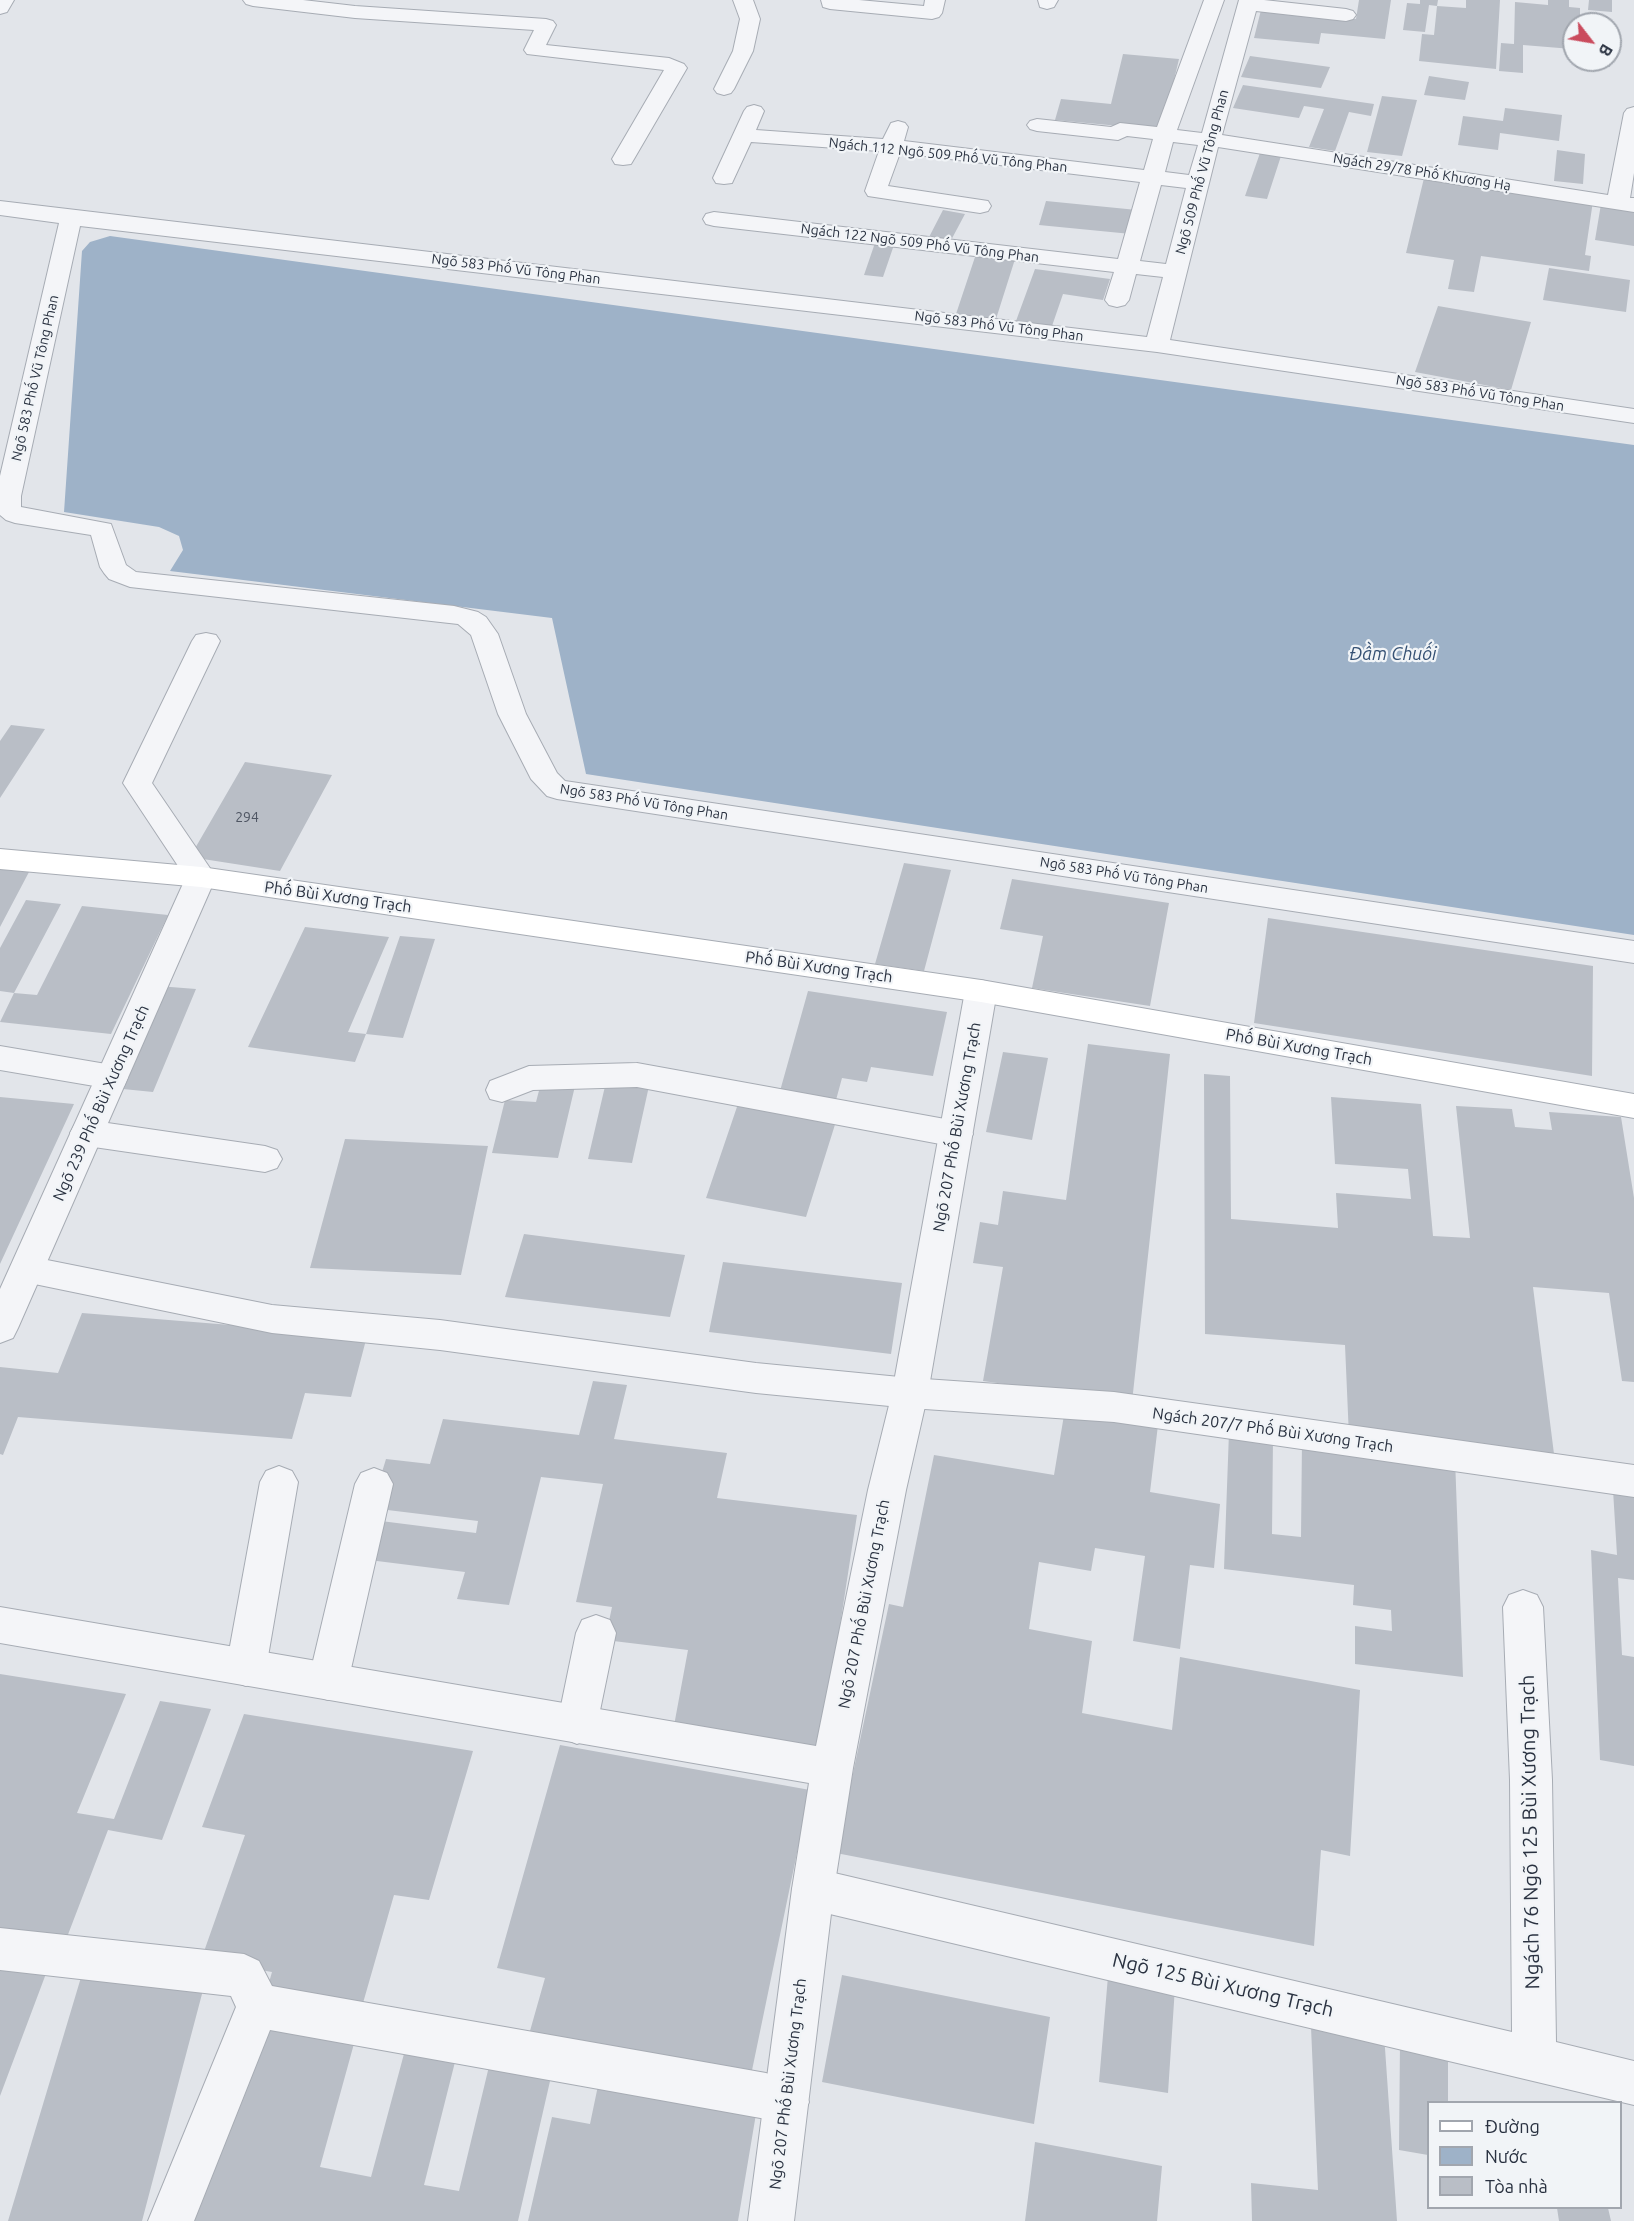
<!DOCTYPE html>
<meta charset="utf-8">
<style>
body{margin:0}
#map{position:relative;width:1634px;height:2221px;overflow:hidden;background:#e2e5ea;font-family:Ubuntu,sans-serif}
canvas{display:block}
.legend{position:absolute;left:1427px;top:2101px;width:195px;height:108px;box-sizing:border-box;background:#f1f4f7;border:2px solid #a1a6ae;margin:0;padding:8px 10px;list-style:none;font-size:18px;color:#2a3241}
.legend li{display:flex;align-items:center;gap:12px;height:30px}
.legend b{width:30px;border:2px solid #a1a6ae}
.north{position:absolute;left:1562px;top:12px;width:60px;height:60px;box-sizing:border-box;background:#f1f4f7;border:2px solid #a1a6ae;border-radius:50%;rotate:121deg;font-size:16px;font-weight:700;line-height:24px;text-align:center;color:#2a3241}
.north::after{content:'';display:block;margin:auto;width:21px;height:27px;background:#ca4b5d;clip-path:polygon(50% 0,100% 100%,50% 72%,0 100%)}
</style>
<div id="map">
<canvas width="1634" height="2221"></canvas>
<ul class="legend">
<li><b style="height:8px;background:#fff"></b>Đường</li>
<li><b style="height:16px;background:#9eb2c8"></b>Nước</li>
<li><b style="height:16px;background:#b9bec6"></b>Tòa nhà</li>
</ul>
<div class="north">B</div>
</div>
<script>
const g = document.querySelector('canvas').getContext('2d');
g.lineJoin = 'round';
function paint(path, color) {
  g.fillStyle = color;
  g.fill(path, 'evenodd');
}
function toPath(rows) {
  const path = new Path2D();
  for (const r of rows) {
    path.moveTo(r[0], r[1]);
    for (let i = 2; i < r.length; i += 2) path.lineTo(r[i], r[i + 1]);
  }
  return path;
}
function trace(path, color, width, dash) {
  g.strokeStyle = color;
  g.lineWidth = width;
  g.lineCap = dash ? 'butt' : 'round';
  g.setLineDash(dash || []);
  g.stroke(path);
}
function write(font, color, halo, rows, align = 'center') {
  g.font = font + ' Ubuntu,sans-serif';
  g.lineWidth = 4.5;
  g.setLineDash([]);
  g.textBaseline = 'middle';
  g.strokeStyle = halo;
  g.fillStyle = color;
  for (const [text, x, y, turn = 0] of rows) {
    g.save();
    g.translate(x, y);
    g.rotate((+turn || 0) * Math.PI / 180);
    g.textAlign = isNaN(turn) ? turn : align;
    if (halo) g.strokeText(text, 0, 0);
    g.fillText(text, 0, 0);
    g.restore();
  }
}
const water = toPath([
 [110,236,1634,445,1634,935,586,774,552,618,170,571,183,550,179,536,159,527,64,512,82,251,90,242]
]);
const building = toPath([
 [1359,0,1391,0,1385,39,1321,33,1319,44,1254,38,1261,10,1356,19],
 [1420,0,1438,0,1437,6,1466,8,1466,0,1500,0,1496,69,1419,61,1422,34,1434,35,1437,6,1429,5,1425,32,1403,30,1407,3,1420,4],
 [1548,0,1569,0,1569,7,1580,8,1580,24,1574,24,1572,49,1523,45,1523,73,1499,71,1501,43,1514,44,1515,2,1548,5],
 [1589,0,1612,0,1612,12,1588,10],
 [1610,39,1615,40,1610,67,1588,64,1589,60,1610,60],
 [1123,54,1179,59,1162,130,1055,120,1061,99,1111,104],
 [1250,56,1330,67,1321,88,1241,77],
 [1429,76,1469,82,1465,100,1424,95],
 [1243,85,1374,104,1371,116,1349,112,1335,151,1309,147,1324,109,1304,106,1299,118,1233,108],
 [1382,96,1417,100,1402,156,1367,152],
 [1505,108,1562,115,1559,141,1500,133,1498,150,1458,145,1463,116,1503,121],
 [1557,150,1585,154,1583,184,1554,181],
 [1260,153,1281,156,1267,199,1245,196],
 [1424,178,1593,201,1585,255,1591,256,1589,271,1481,256,1474,292,1448,289,1454,260,1406,253],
 [1046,201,1137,210,1131,234,1039,225],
 [1601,204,1634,208,1634,246,1595,240],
 [943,210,965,214,949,244,927,241],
 [876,240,895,242,883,277,864,275],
 [977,251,1016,256,996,319,956,314],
 [1549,268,1630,280,1626,312,1543,300],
 [1035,269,1110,279,1103,300,1063,294,1052,326,1016,321],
 [1438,306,1531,322,1511,390,1415,372],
 [11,725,45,729,0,798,0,741],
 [245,762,332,775,280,871,190,857],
 [904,863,951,870,924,971,875,964],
 [0,869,29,872,0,927],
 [1012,879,1169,903,1150,1006,1032,988,1043,936,1000,929],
 [26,900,61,904,14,993,37,995,82,906,168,915,111,1034,0,1022,14,993,0,991,0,948],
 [1268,918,1593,966,1592,1076,1254,1023],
 [305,927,389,937,348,1032,366,1034,355,1062,248,1047],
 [400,936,435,939,403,1038,366,1034],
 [158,986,196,989,153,1092,113,1088],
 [808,991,947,1012,933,1076,871,1067,867,1082,842,1078,836,1100,780,1091],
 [1088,1044,1170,1054,1132,1402,983,1381,1003,1267,973,1263,980,1222,998,1225,1003,1191,1066,1200],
 [1003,1052,1048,1058,1032,1140,986,1132],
 [1204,1074,1230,1076,1231,1219,1338,1228,1336,1193,1411,1199,1408,1169,1335,1164,1331,1097,1421,1104,1433,1236,1470,1238,1456,1106,1512,1109,1515,1127,1552,1130,1549,1112,1621,1117,1634,1198,1634,1382,1622,1381,1609,1293,1533,1287,1554,1454,1349,1437,1345,1345,1205,1334],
 [606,1082,649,1086,632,1163,588,1159],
 [541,1083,575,1086,558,1158,492,1153,505,1100,536,1102],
 [0,1097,74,1104,0,1264],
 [740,1098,838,1115,806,1217,706,1198],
 [345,1139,488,1146,461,1275,310,1268],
 [524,1234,685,1255,670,1317,505,1297],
 [723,1262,902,1283,891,1354,709,1332],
 [82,1313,243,1326,367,1336,351,1397,305,1393,292,1439,18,1417,3,1455,0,1454,0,1367,58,1373],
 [593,1381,627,1385,614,1439,727,1453,717,1498,857,1515,821,1749,673,1731,688,1650,605,1640,612,1607,576,1602,603,1484,541,1477,509,1605,457,1599,465,1572,361,1559,373,1520,476,1533,478,1521,371,1508,386,1459,430,1464,443,1419,579,1435],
 [1065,1409,1158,1425,1150,1492,1220,1504,1214,1568,1190,1565,1180,1649,1133,1641,1145,1556,1095,1548,1091,1571,1039,1562,1029,1629,1092,1641,1082,1713,1172,1730,1180,1657,1360,1690,1350,1856,1321,1850,1314,1946,836,1853,889,1604,903,1607,934,1455,1054,1475],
 [1229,1432,1273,1438,1272,1534,1301,1537,1302,1440,1455,1458,1463,1677,1355,1664,1355,1626,1392,1631,1391,1610,1353,1605,1354,1585,1224,1569],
 [1613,1490,1634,1493,1634,1580,1618,1578,1622,1655,1634,1657,1634,1766,1600,1760,1591,1550,1617,1555],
 [0,1674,126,1694,77,1813,114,1819,160,1701,211,1709,162,1840,108,1830,64,1945,0,1934],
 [244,1714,473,1751,429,1900,394,1895,361,2010,266,1993,272,1972,201,1960,245,1835,202,1827],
 [560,1745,810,1790,750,2080,528,2038,545,1978,497,1968],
 [0,1955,50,1963,0,2096],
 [85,1964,207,1975,142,2221,8,2221],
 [842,1975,1050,2017,1034,2124,822,2082],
 [1108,1976,1175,1987,1168,2093,1099,2082],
 [255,2024,355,2040,320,2167,371,2177,405,2050,456,2058,424,2185,459,2191,491,2058,553,2068,518,2221,194,2221],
 [1311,2027,1384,2034,1397,2221,1252,2221,1251,2183,1318,2190],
 [1400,2041,1448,2049,1448,2102,1428,2103,1428,2155,1399,2150],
 [600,2076,758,2102,738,2221,528,2221,552,2117,590,2124],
 [1035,2142,1162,2166,1157,2221,1025,2221],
 [1557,2208,1608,2208,1611,2221,1559,2221]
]);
const lane = toPath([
 [0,0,14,0,7,12,0,14,0,0],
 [243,0,303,0,355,6,546,19,553,21,556,25,546,45,669,58,684,64,687,68,634,159,631,164,623,165,615,164,612,159,664,70,527,54,524,50,534,30,355,18,253,6,246,4,243,0],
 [733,0,753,0,760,19,753,51,734,89,731,93,724,95,717,93,714,89,733,51,740,19,733,0],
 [821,0,859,0,924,6,925,0,945,0,942,13,939,17,932,19,830,9,823,7,821,0],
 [1038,0,1058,0,1054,7,1047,9,1040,7,1038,0],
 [1204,0,1224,0,1177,130,1202,133,1239,0,1264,0,1346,9,1353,11,1356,15,1353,19,1346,21,1256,11,1222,135,1608,195,1624,113,1627,109,1634,107,1634,173,1630,198,1634,198,1634,212,1218,147,1170,340,1634,409,1634,423,1157,352,80,226,21,496,21,507,111,524,126,565,136,572,454,606,478,612,486,617,498,634,526,714,557,773,565,781,1634,941,1634,963,557,799,547,796,531,779,498,714,471,635,458,624,130,587,109,579,104,573,100,567,91,535,15,523,6,520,0,515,0,476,59,223,0,215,0,201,1147,337,1163,277,1136,274,1129,300,1125,305,1117,307,1109,305,1105,300,1114,272,714,226,706,224,703,219,706,214,714,212,1118,259,1140,182,900,153,888,186,988,201,991,206,988,211,980,213,868,196,865,191,879,151,751,142,732,183,724,184,716,183,713,178,744,111,747,107,754,105,761,107,764,111,756,130,883,139,891,123,898,121,905,123,908,127,904,141,1144,170,1153,139,1127,136,1118,140,1037,131,1030,129,1027,125,1030,121,1037,119,1111,127,1120,123,1157,127,1204,0],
 [1173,142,1198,145,1189,175,1165,172,1173,142],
 [1161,185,1186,188,1166,264,1140,261,1161,185],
 [206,633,216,635,220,641,152,783,216,877,212,884,201,887,190,884,123,783,192,641,196,635,206,633],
 [0,1046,112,1065,124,1068,128,1077,124,1086,112,1089,0,1070,0,1046],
 [637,1063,956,1121,968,1125,973,1134,968,1143,956,1147,637,1087,533,1090,502,1102,490,1099,486,1090,490,1081,529,1066,637,1063],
 [87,1120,265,1146,277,1150,282,1159,277,1168,265,1172,87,1146,75,1142,70,1133,75,1124,87,1120],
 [27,1256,272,1305,440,1320,756,1363,910,1378,1114,1392,1634,1465,1634,1497,1114,1422,910,1408,756,1393,440,1350,272,1333,15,1280,10,1270,15,1260,27,1256],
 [279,1466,292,1471,298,1482,266,1668,260,1681,246,1686,232,1681,226,1668,260,1482,266,1471,279,1466],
 [374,1468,387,1473,393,1484,348,1682,342,1695,328,1700,314,1695,308,1682,355,1484,361,1473,374,1468],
 [1523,1590,1537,1595,1543,1607,1552,1780,1556,2042,1634,2061,1634,2105,813,1910,798,1904,792,1889,798,1874,813,1868,1512,2032,1510,1780,1503,1607,1509,1595,1523,1590],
 [596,1615,610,1620,616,1633,597,1725,591,1738,577,1744,563,1738,557,1725,576,1633,582,1620,596,1615],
 [0,1928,244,1954,259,1961,272,1986,766,2073,802,2086,809,2102,802,2118,786,2125,766,2119,270,2030,194,2221,148,2221,236,2007,231,1996,0,1970,0,1928]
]);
const street = toPath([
 [201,867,212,870,216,877,18,1328,13,1338,0,1343,0,1289,186,877,190,870,201,867],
 [981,980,992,983,997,991,928,1393,906,1490,853,1768,834,1889,794,2221,748,2221,792,1889,809,1783,0,1643,0,1607,816,1746,868,1490,892,1393,965,991,970,983,981,980]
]);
const secondary = toPath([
 [0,849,201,867,981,980,1634,1094,1634,1118,981,1002,201,887,0,869,0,849]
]);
const farStreetnames = [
 ["Ngách 112 Ngõ 509 Phố Vũ Tông Phan",948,155,6],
 ["Ngõ 509 Phố Vũ Tông Phan",1202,172,-75],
 ["Ngách 29/78 Phố Khương Hạ",1422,172,9],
 ["Ngách 122 Ngõ 509 Phố Vũ Tông Phan",920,243,7],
 ["Ngõ 583 Phố Vũ Tông Phan",516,269,7],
 ["Ngõ 583 Phố Vũ Tông Phan",999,326,7],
 ["Ngõ 583 Phố Vũ Tông Phan",35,378,-77],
 ["Ngõ 583 Phố Vũ Tông Phan",1480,393,9],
 ["Ngõ 583 Phố Vũ Tông Phan",644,802,9],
 ["Ngõ 583 Phố Vũ Tông Phan",1124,875,9]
];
const numberNames = [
 ["294",247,817]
];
const streetNames = [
 ["Phố Bùi Xương Trạch",338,897,8],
 ["Phố Bùi Xương Trạch",819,967,8],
 ["Phố Bùi Xương Trạch",1299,1047,10],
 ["Ngõ 239 Phố Bùi Xương Trạch",101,1103,-66],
 ["Ngõ 207 Phố Bùi Xương Trạch",957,1127,-80],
 ["Ngách 207/7 Phố Bùi Xương Trạch",1273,1430,8],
 ["Ngõ 207 Phố Bùi Xương Trạch",864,1604,-79],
 ["Ngõ 207 Phố Bùi Xương Trạch",788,2084,-83]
];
const waterNames = [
 ["Đầm Chuối",1393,654]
];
const nearStreetnames = [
 ["Ngách 76 Ngõ 125 Bùi Xương Trạch",1530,1832,-91],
 ["Ngõ 125 Bùi Xương Trạch",1223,1985,13]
];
paint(water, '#9eb2c8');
paint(building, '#b9bec6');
trace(lane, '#a7acb4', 2);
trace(street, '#a7acb4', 2);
trace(secondary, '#a7acb4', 2);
paint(lane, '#f4f5f8');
paint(street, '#f4f5f8');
paint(secondary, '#fff');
write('14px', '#2a3241', '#f1f4f7', farStreetnames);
write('14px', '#4e5562', null, numberNames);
write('16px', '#2a3241', '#f1f4f7', streetNames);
write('italic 18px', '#355174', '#f1f4f7', waterNames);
write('20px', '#2a3241', '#f1f4f7', nearStreetnames);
</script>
